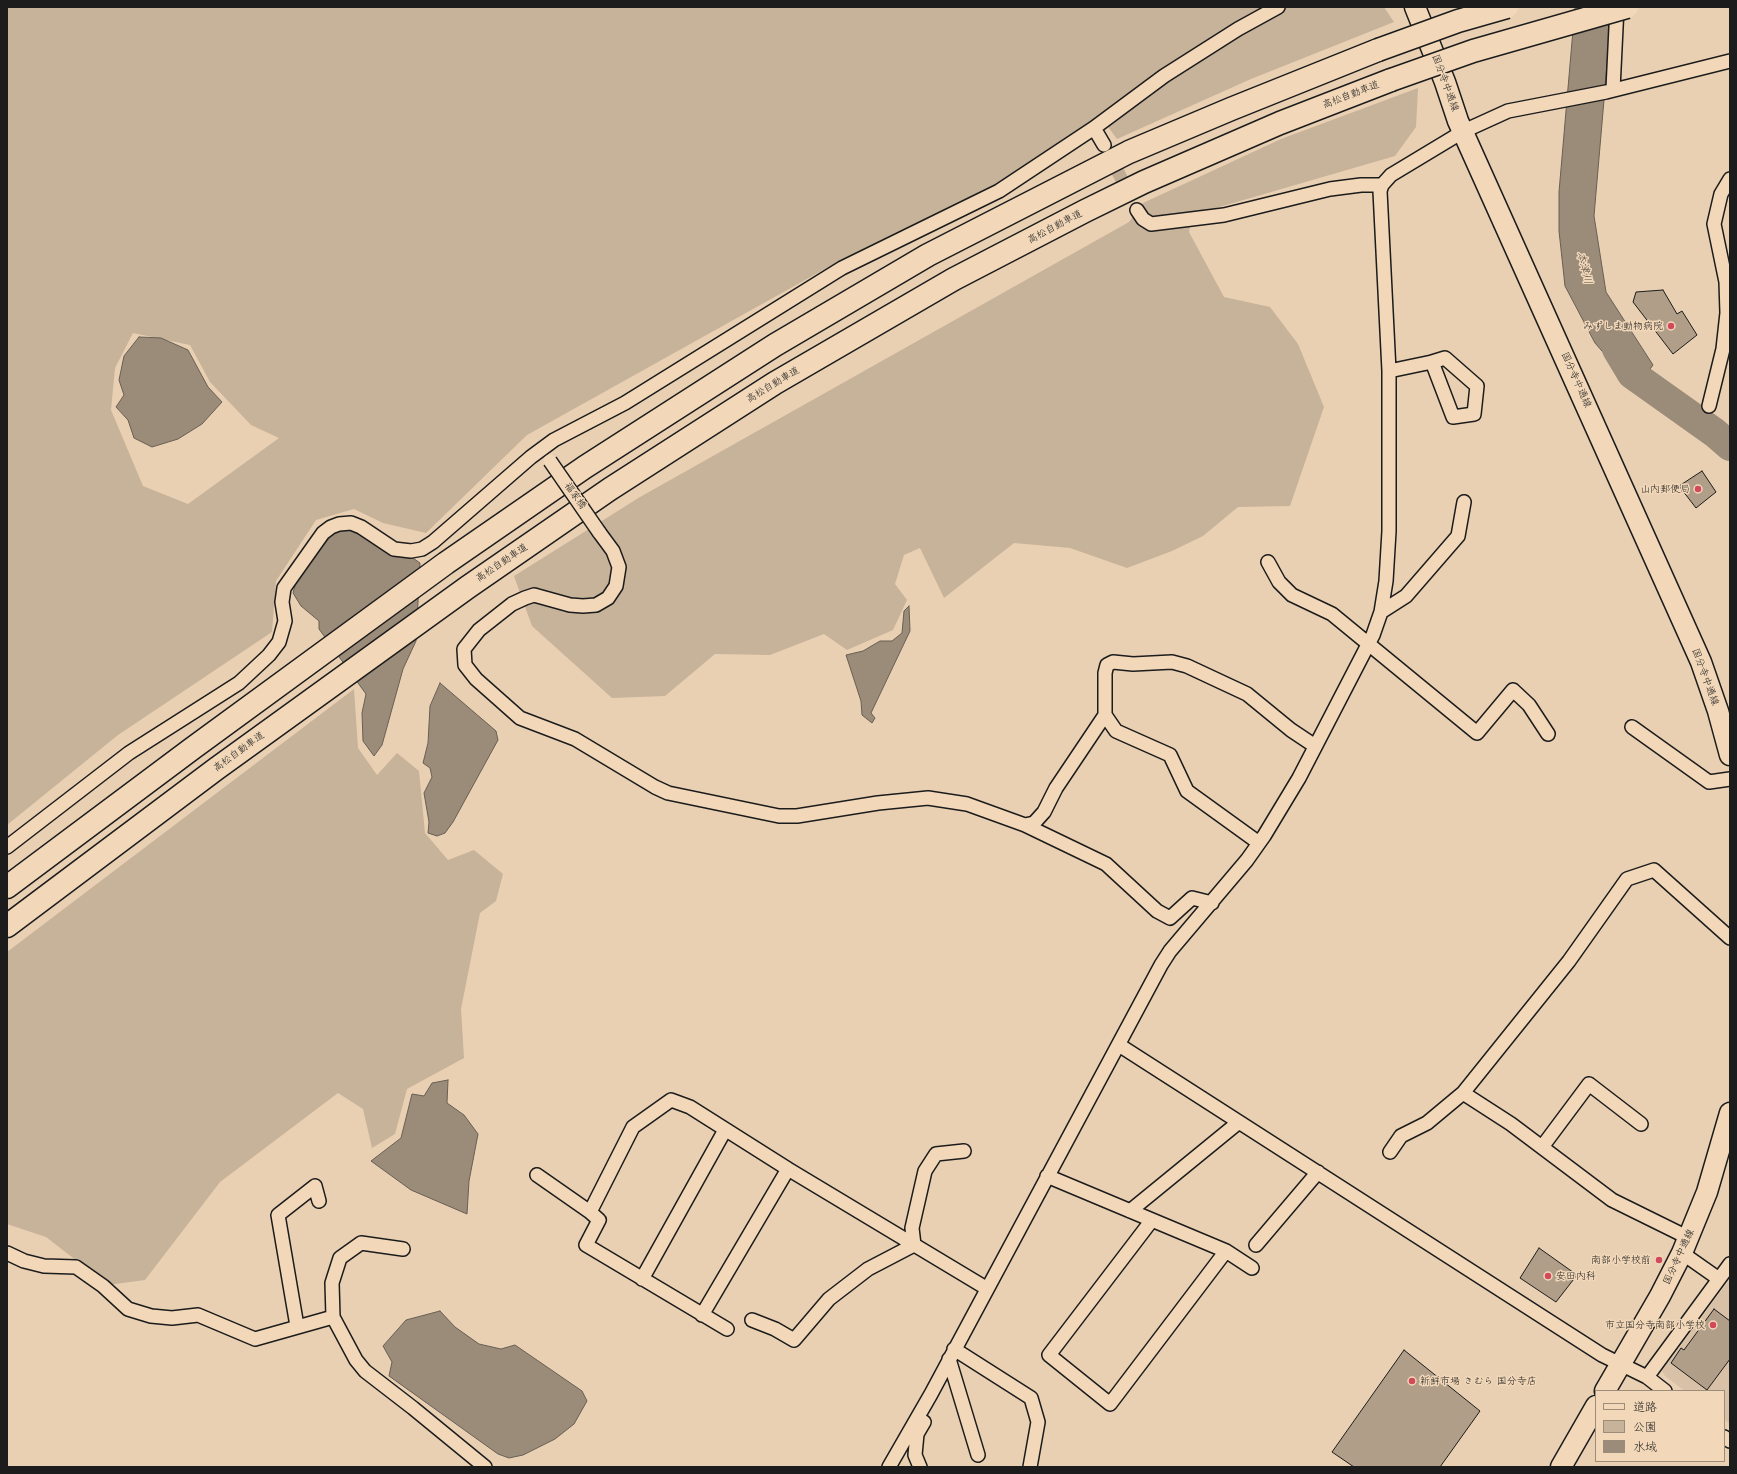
<!DOCTYPE html>
<meta charset="utf-8">
<style>
body{margin:0}
#map{position:relative;width:1737px;height:1474px;overflow:hidden;background:#e9d0b3;font-family:"Shantell Sans","Klee One",sans-serif}
canvas{display:block}
.frame{position:absolute;inset:0;border:8px solid #1c1c1c;pointer-events:none}
.legend{position:absolute;left:1595px;top:1390px;width:130px;height:72px;box-sizing:border-box;background:#f2d8b9;border:1px solid #9c8d7a;margin:0;padding:5px 7px;list-style:none;font-size:12px;color:#1c1c1c}
.legend li{display:flex;align-items:center;gap:8px;height:20px}
.legend b{width:20px;border:1px solid #9c8d7a}
</style>
<div id="map">
<canvas width="1737" height="1474"></canvas>
<div class="frame"></div>
<ul class="legend">
<li><b style="height:5px;background:#f2d8b9"></b>道路</li>
<li><b style="height:11px;background:#c7b29a"></b>公園</li>
<li><b style="height:11px;background:#9b8b79"></b>水域</li>
</ul>
</div>
<script>
const g = document.querySelector('canvas').getContext('2d');
g.lineJoin = 'round';
function paint(path, color) {
  g.fillStyle = color;
  g.fill(path, 'evenodd');
}
function toPath(rows) {
  const path = new Path2D();
  for (const r of rows) {
    path.moveTo(r[0], r[1]);
    for (let i = 2; i < r.length; i += 2) path.lineTo(r[i], r[i + 1]);
  }
  return path;
}
function trace(path, color, width, dash) {
  g.strokeStyle = color;
  g.lineWidth = width;
  g.lineCap = dash ? 'butt' : 'round';
  g.setLineDash(dash || []);
  g.stroke(path);
}
function write(font, color, halo, rows, align = 'center') {
  g.font = font + ' "Shantell Sans","Klee One",sans-serif';
  g.lineWidth = 3;
  g.setLineDash([]);
  g.textBaseline = 'middle';
  g.strokeStyle = halo;
  g.fillStyle = color;
  for (const [text, x, y, turn = 0] of rows) {
    g.save();
    g.translate(x, y);
    g.rotate((+turn || 0) * Math.PI / 180);
    g.textAlign = isNaN(turn) ? turn : align;
    if (halo) g.strokeText(text, 0, 0);
    g.fillText(text, 0, 0);
    g.restore();
  }
}
const built = toPath([
 [1730,1279,1730,1424,1724,1419,1724,1391,1685,1391,1665,1376,1662,1371]
]);
const green = toPath([
 [7,7,1384,7,1394,22,1251,79,1117,139,1101,117,997,185,841,260,527,435,426,533,383,523,354,509,316,520,276,581,272,632,118,735,7,825],
 [133,333,190,345,210,382,251,425,279,438,188,504,143,486,111,410,115,368],
 [1418,88,1416,127,1395,156,1192,215,1189,232,1224,297,1270,307,1298,344,1324,407,1290,506,1238,507,1203,536,1172,551,1127,568,1070,548,1014,543,944,598,920,548,904,555,895,584,907,600,893,630,847,650,824,634,770,655,715,654,665,696,612,698,532,626,514,576,640,497,1129,222,1143,203,1281,139],
 [354,689,358,748,377,775,397,753,419,771,425,833,448,860,474,850,503,874,496,901,480,913,461,1009,464,1058,407,1089,395,1134,372,1148,363,1109,338,1093,220,1182,145,1280,108,1285,46,1237,7,1224,7,952]
]);
const water = toPath([
 [1575,7,1612,7,1594,216,1606,292,1653,365,1635,389,1595,343,1565,286,1559,231,1559,192,1575,7],
 [139,337,161,338,188,350,208,387,222,402,202,424,178,439,152,447,134,438,128,420,116,407,124,395,119,380,124,356,139,337],
 [346,528,358,532,380,548,397,555,410,556,420,563,416,641,403,669,382,745,374,756,363,741,362,713,366,694,319,629,319,621,301,606,293,593,297,578,334,532,346,528],
 [909,606,910,631,871,713,875,718,872,723,862,715,861,701,846,655,863,651,880,641,892,641,902,633,904,611,909,606],
 [440,683,496,731,498,740,453,822,445,833,437,836,428,833,429,822,424,793,432,777,430,768,423,763,428,743,430,706,440,683],
 [448,1080,447,1103,464,1115,478,1134,469,1181,467,1214,411,1190,371,1161,401,1138,412,1094,424,1096,432,1083,448,1080],
 [440,1311,455,1327,479,1344,501,1349,515,1345,582,1391,587,1401,574,1424,555,1439,523,1455,509,1458,498,1454,389,1376,392,1362,383,1346,406,1320,440,1311]
]);
const river = toPath([
 [1617,349,1632,374,1715,433,1730,446]
]);
const building = toPath([
 [1663,290,1677,314,1682,311,1697,335,1673,354,1633,302,1636,292,1663,290],
 [1702,471,1716,492,1696,508,1679,486,1702,471],
 [1539,1248,1577,1275,1556,1302,1520,1278,1539,1248],
 [1714,1309,1730,1321,1730,1359,1707,1390,1671,1363,1681,1348,1684,1350,1714,1309],
 [1404,1350,1480,1411,1440,1467,1354,1467,1332,1452,1404,1350]
]);
const streetTunnel = toPath([
 [1109,154,1137,210]
]);
const street = toPath([
 [1613,89,1617,7],
 [1094,128,1104,145],
 [1137,210,1143,219,1151,224,1224,215,1330,189,1361,185,1382,185],
 [1389,371,1432,362,1453,417,1474,414,1477,386,1445,358,1432,362],
 [1709,406,1723,349,1727,313,1726,282,1714,224,1721,194,1730,179],
 [599,532,613,551,619,567,616,586,608,598,596,605,583,606,570,605,534,595,525,598,512,604,479,630,464,649,465,665,476,679,520,718,575,739,655,787,668,793,779,816,797,816,878,803,928,798,967,804,1025,825,1034,823,1044,812,1056,788,1105,715,1105,673,1107,665,1113,662,1133,664,1172,662,1187,666,1247,694,1291,730,1315,746],
 [1268,562,1279,582,1292,595,1332,614,1477,733,1513,690,1529,705,1548,734],
 [1381,612,1406,596,1458,536,1464,502],
 [1105,715,1116,731,1170,755,1187,791,1259,843],
 [1632,727,1709,782,1730,779],
 [1025,825,1106,864,1157,911,1170,918,1192,898,1212,903],
 [7,847,129,753,239,683,269,655,279,642,285,621,282,602,284,588,323,533,331,527,339,524,351,523,361,527,394,549,411,551,422,549,433,542,531,457,554,440,625,403,842,268,999,191,1094,128,1164,76,1238,29,1278,7],
 [1119,1045,1602,1355,1647,1377,1665,1391],
 [1463,1093,1511,1124,1612,1200,1689,1238],
 [1542,1147,1589,1084,1641,1124],
 [1390,1152,1401,1136,1427,1123,1463,1093,1569,961,1627,879,1654,870,1730,938],
 [537,1175,590,1212],
 [1047,1176,1226,1251,1252,1268],
 [1130,1211,1239,1122],
 [1152,1220,1049,1355,1110,1404,1226,1251],
 [1256,1245,1318,1172],
 [7,1253,24,1261,44,1266,76,1267,103,1286,128,1309,151,1316,172,1318,198,1315,255,1339,333,1317,356,1360,365,1371,413,1408,485,1467],
 [1682,1253,1719,1279,1730,1264],
 [642,1279,725,1130],
 [702,1315,788,1169],
 [333,1317,332,1283,340,1258,361,1243,403,1249],
 [752,1320,775,1329,794,1340,829,1299,868,1269,914,1245,912,1228,925,1171,936,1154,964,1151],
 [297,1326,278,1215,315,1186,319,1201],
 [727,1329,586,1245,599,1220,590,1212,633,1127,671,1100,690,1107,788,1169,986,1288],
 [954,1349,1031,1398,1038,1422,1030,1467],
 [949,1359,978,1455],
 [1647,1377,1719,1279],
 [1724,1437,1730,1441],
 [889,1467,931,1394,1161,965,1170,951,1247,860,1264,836,1299,778,1373,635,1381,612,1386,581,1389,531,1389,371,1380,191,1382,185,1391,175,1464,131,1508,111,1606,92,1730,61],
 [920,1467,915,1455,917,1434,924,1422]
]);
const primary = toPath([
 [1415,7,1445,82,1458,121,1701,662,1718,711,1730,755],
 [1605,1391,1660,1296,1682,1253,1707,1192,1730,1113],
 [1561,1467,1596,1406]
]);
const highway = toPath([
 [7,887,193,748,446,563,585,467,775,345,928,255,1129,152,1231,109,1378,50],
 [7,926,216,769,468,587,610,489,775,383,954,279,1085,211,1144,182,1280,123,1391,80]
]);
const streetBridge = toPath([
 [550,461,599,532]
]);
const highwayBridge = toPath([
 [1378,50,1458,21,1507,7],
 [1391,80,1473,51,1627,7]
]);
const markers = [
 [1671,326,4,"#d1495b"],
 [1698,489,4,"#d1495b"],
 [1659,1260,4,"#d1495b"],
 [1548,1276,4,"#d1495b"],
 [1713,1325,4,"#d1495b"],
 [1412,1381,4,"#d1495b"]
];
const streetNames = [
 ["国分寺中通線",1445,83,70],
 ["高松自動車道",1351,95,-21],
 ["高松自動車道",1055,227,-28],
 ["国分寺中通線",1576,380,66],
 ["高松自動車道",773,385,-31],
 ["福家橋",575,496,55],
 ["高松自動車道",502,563,-34],
 ["国分寺中通線",1705,677,70],
 ["高松自動車道",239,752,-36],
 ["国分寺中通線",1679,1257,-65]
];
const poiNames = [
 ["みずしま動物病院",1663,326],
 ["山内郵便局",1690,489],
 ["南部小学校前",1651,1260],
 ["安田内科",1556,1276,"left"],
 ["市立国分寺南部小学校",1705,1325],
 ["新鮮市場 きむら 国分寺店",1420,1381,"left"]
];
const waterNames = [
 ["本津川",1584,268,76]
];
paint(built, '#d8c1a6');
paint(green, '#c7b29a');
paint(water, '#9b8b79');
trace(water, '#685f54', 1);
trace(river, '#9b8b79', 30);
paint(building, '#b09e89');
trace(building, '#1c1c1c', 1);
trace(streetTunnel, '#c0ac95', 13, [13, 6]);
trace(street, '#1c1c1c', 16);
trace(primary, '#1c1c1c', 23);
trace(highway, '#1c1c1c', 25);
trace(street, '#f2d8b9', 13);
trace(primary, '#f2d8b9', 20);
trace(highway, '#f2d8b9', 22);
trace(streetBridge, '#1c1c1c', 16, []);
trace(highwayBridge, '#1c1c1c', 25, []);
trace(streetBridge, '#f2d8b9', 13);
trace(highwayBridge, '#f2d8b9', 22);
for (const [x, y, r, color] of markers) {
  const dot = new Path2D();
  dot.arc(x, y, r, 0, 2 * Math.PI);
  g.fillStyle = color;
  g.fill(dot);
  trace(dot, '#f2d8b9', 1.5);
}
write('10px', '#1c1c1c', '#f2d8b9', streetNames);
write('10px', '#1c1c1c', '#f2d8b9', poiNames, 'right');
write('italic 11px', '#4f4841', '#f2d8b9', waterNames);
</script>
